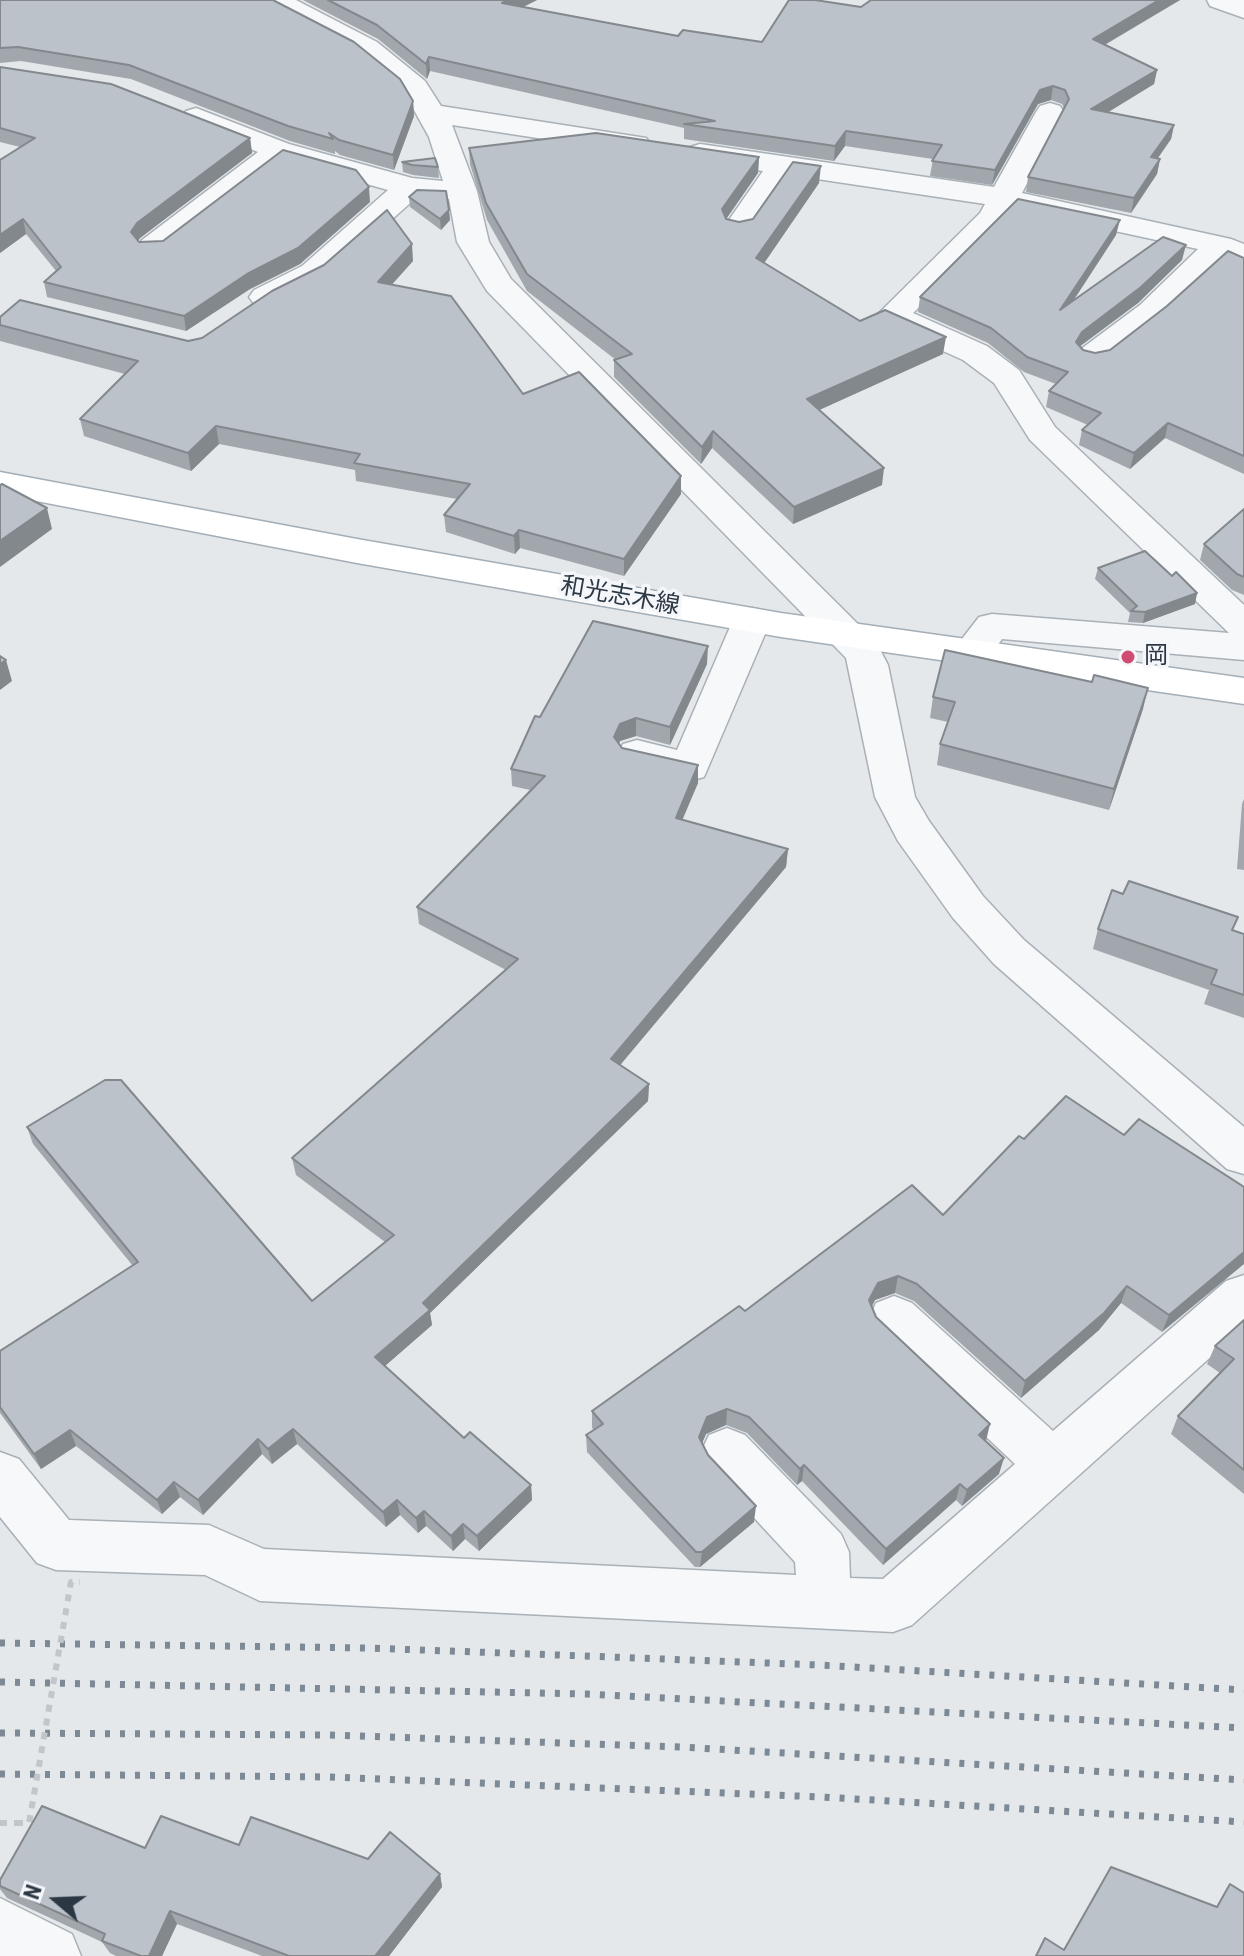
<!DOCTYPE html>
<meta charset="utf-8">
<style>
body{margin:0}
#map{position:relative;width:1244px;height:1956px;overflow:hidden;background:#e4e8eb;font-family:"Roboto Condensed",sans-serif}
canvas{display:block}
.north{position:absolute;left:16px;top:1860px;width:80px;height:80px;-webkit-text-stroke:6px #f4f6f9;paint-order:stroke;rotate:289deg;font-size:22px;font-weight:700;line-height:32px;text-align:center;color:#2b3844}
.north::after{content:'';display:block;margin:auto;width:28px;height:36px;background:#2b3844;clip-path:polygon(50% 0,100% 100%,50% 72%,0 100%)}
</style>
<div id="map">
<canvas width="1244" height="1956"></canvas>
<div class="north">N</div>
</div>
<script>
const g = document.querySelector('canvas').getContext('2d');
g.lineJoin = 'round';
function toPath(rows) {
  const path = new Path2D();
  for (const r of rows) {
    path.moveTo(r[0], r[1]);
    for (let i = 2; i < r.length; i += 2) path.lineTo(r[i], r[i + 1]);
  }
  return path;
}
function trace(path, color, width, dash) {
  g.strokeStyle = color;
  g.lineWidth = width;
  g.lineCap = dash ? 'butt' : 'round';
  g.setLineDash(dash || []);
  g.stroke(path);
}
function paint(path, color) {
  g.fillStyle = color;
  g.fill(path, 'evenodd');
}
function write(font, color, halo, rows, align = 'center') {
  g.font = font + ' "Roboto Condensed","Noto Sans JP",sans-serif';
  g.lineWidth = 7;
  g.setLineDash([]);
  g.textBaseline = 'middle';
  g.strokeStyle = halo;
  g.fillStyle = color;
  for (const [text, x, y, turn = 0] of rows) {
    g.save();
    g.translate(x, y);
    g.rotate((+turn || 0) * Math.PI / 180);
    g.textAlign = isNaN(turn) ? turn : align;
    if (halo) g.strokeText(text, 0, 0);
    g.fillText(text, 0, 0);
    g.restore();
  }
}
const path = toPath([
 [0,1823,16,1823]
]);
const minor = toPath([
 [262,0,296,0,377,42,425,81,441,106,646,138,651,144,646,150,636,153,452,125,477,191,489,242,511,279,876,642,888,665,915,797,929,821,983,896,1024,940,1244,1127,1244,1174,1227,1169,994,964,953,918,898,841,875,797,846,658,487,291,457,242,449,199,417,197,324,280,265,307,254,304,249,297,254,290,302,266,388,190,284,161,164,254,142,254,137,247,142,240,258,152,186,123,182,117,186,111,196,108,289,144,412,178,443,181,429,137,404,92,357,54,265,6,262,0],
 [1207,0,1244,0,1244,18,1210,6,1207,0],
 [1050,103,1060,106,1064,112,1022,193,1231,239,1244,244,1244,263,1225,258,1162,319,1105,363,1093,366,1081,363,1076,356,1081,349,1140,305,1198,249,1013,209,1004,225,913,313,987,346,1019,370,1055,427,1244,605,1244,660,1002,639,986,662,972,666,958,662,953,653,958,644,979,617,992,614,1229,633,1030,440,994,383,963,360,881,323,876,316,980,213,985,204,790,175,750,234,739,236,728,234,724,227,763,171,700,162,690,159,685,153,690,147,700,144,994,187,1036,112,1040,106,1050,103],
 [752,608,765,611,771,620,704,777,690,781,623,764,617,754,623,744,637,740,677,750,733,620,739,611,752,608],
 [1244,1275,1244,1327,912,1625,893,1632,260,1601,205,1575,56,1570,37,1563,0,1517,0,1452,19,1459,69,1520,209,1525,264,1549,796,1575,795,1562,709,1469,701,1452,709,1435,727,1428,745,1435,841,1534,849,1552,850,1578,883,1579,1015,1464,876,1333,869,1318,876,1303,894,1296,912,1303,1053,1431,1226,1281,1244,1275],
 [0,1898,72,1934,81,1956,0,1956,0,1898]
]);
const major = toPath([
 [0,472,357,539,781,613,1244,678,1244,704,781,637,357,563,0,494,0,472]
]);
const rail = toPath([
 [0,1643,367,1648,585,1656,819,1665,1244,1690],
 [0,1682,587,1694,1244,1728],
 [0,1733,328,1735,681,1747,1244,1780],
 [0,1774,330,1777,822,1797,1244,1822]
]);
const pathBridge = toPath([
 [16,1823,29,1823,71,1582,80,1582]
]);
const wall = toPath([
 [0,0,413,101,414,116,394,170,340,155,335,151,335,154,290,141,131,79,21,61,0,63],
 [303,0,537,0,523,7,678,36,762,42,861,7,871,0,1180,0,1105,45,1157,70,1154,84,1108,112,1174,125,1171,139,1158,158,1160,159,1157,174,1131,213,1026,192,1028,177,1064,108,1062,104,1051,100,1038,104,992,185,930,176,933,159,845,146,834,161,684,139,684,128,430,71,427,79,378,39],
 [0,67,250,138,252,153,140,238,138,241,139,242,163,241,370,202,300,264,250,289,186,331,47,297,44,282,56,271,26,234,0,253,20,147,0,142],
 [469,148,759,157,758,173,726,219,739,222,753,219,819,183,764,263,860,321,943,354,819,410,882,485,793,524,712,448,701,464,614,377,614,360,616,360,527,291,487,220,470,164],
 [402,162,438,167,439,178,413,175,403,172],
 [409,197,449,210,450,220,441,230,410,207],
 [1116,235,1074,300,1182,260,1138,303,1080,346,1083,350,1095,353,1110,350,1244,258,1244,474,1165,438,1130,469,1079,445,1082,430,1088,425,1046,407,1049,391,1056,384,1024,372,988,343,918,312,920,297],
 [413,261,392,284,523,394,681,494,624,576,520,548,515,554,446,532,444,515,457,499,356,481,355,470,219,444,191,471,84,436,80,419,125,374,0,341,0,317,188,341,202,338],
 [1244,509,1244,595,1232,590,1200,560,1204,544],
 [1098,568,1172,576,1197,593,1195,604,1143,623,1128,622,1130,613,1095,579],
 [707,664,670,745,636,736,620,741,619,744,622,748,698,783,682,819,788,849,786,867,620,1065,649,1084,648,1101,430,1313,432,1325,385,1366,464,1438,531,1485,532,1500,479,1551,465,1539,453,1551,426,1526,418,1533,400,1515,386,1527,297,1444,272,1464,262,1454,203,1515,180,1497,162,1514,76,1446,41,1469,0,1413,0,1351,133,1266,33,1144,27,1127,312,1301,385,1242,296,1175,292,1158,506,970,419,924,417,907,530,790,512,786,511,769,540,717],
 [933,697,1143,709,1109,810,937,765,940,744,948,722,930,718],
 [1244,799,1244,870,1237,869,1242,804],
 [1123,894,1244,934,1244,1018,1204,1004,1209,990,1093,949,1098,929],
 [1124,1135,1244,1187,1162,1332,1121,1303,1099,1330,1021,1398,914,1301,895,1293,875,1300,872,1306,876,1317,985,1441,999,1474,962,1506,956,1500,883,1565,802,1481,797,1485,747,1433,726,1425,706,1434,702,1443,708,1455,754,1522,700,1567,695,1567,587,1452,586,1435,594,1430,592,1428,592,1411,745,1311,943,1215,1024,1139],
 [1244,1320,1244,1494,1171,1434,1178,1416,1220,1373,1207,1364,1215,1346],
 [239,1845,368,1859,440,1874,442,1887,389,1956,262,1956,177,1924,162,1956,116,1956,110,1953,102,1942,7,1898,0,1889,0,1880,145,1848]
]);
const shadedWall = toPath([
 [508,0,537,0,503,17,502,3],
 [1159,0,1180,0,1090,53,1093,39],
 [429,57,430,71,427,79,426,64],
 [1157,70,1154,84,1089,124,1091,109],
 [1053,86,1051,100,1038,104,992,185,995,170,1040,90],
 [413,101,414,116,394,170,393,155],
 [1174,125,1171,139,1148,172,1151,157],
 [846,131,845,146,834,161,835,146],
 [250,138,252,153,140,238,134,247,131,232,137,223],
 [759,157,758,173,722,225,722,209],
 [1160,159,1157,174,1131,213,1134,198],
 [821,166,819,183,756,275,756,258],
 [369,187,370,202,300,264,250,289,186,331,184,316],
 [449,210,450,220,441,230,440,219],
 [23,219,26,234,0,253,0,235],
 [1120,220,1116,235,1057,325,1060,310],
 [412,244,413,261,379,299,378,282],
 [1186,245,1182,260,1138,303,1079,347,1076,342,1082,332],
 [946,337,943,354,806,416,807,399],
 [1168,423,1165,438,1130,469,1134,453],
 [216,426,219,444,191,471,188,453],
 [713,431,712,448,701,464,702,447],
 [884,468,882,485,793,524,794,507],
 [681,476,681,494,624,576,624,559],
 [47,508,52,529,0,567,0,541],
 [519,530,520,548,515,554,514,536],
 [1197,593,1195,604,1143,623,1145,612],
 [708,646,707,664,670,745,670,727],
 [6,660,12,681,0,690,0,664],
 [1148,688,1143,709,1109,810,1114,789],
 [636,718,636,736,620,741,614,755,614,737,620,724],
 [698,765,698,783,676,835,676,818],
 [788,849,786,867,611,1076,611,1059],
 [649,1084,648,1101,430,1313,432,1325,378,1372,375,1357,423,1303],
 [1244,1252,1244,1264,1162,1332,1169,1315],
 [898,1276,895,1293,875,1300,866,1317,869,1300,878,1283],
 [1127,1286,1121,1303,1099,1330,1021,1398,1025,1381],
 [727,1409,726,1425,706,1434,698,1453,699,1437,707,1417],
 [990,1424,986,1441,979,1435],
 [293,1429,297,1444,272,1464,268,1449],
 [70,1430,76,1446,41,1469,34,1454],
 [258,1439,262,1454,203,1515,198,1500],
 [1004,1458,999,1474,962,1506,967,1490],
 [804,1465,802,1481,797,1485,800,1469],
 [174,1482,180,1497,162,1514,157,1500],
 [960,1484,956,1500,883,1565,886,1549],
 [531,1485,532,1500,479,1551,477,1536],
 [397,1500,400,1515,386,1527,383,1512],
 [756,1506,754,1522,700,1567,702,1552],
 [424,1511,426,1526,418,1533,416,1518],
 [463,1524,465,1539,453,1551,451,1536],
 [440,1874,442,1887,389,1956,375,1956],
 [170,1911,177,1924,162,1956,149,1956]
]);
const building = toPath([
 [0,0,273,0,354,42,400,79,413,101,393,155,339,140,329,133,333,139,288,126,129,65,18,47,0,48,0,0],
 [328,0,508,0,502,3,678,36,683,30,762,42,789,0,815,0,861,7,871,0,1159,0,1093,39,1157,70,1091,109,1174,125,1151,157,1160,159,1134,198,1028,177,1069,99,1065,90,1053,86,1040,90,995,170,932,161,942,145,846,131,835,146,684,124,715,121,429,57,426,64,377,25,328,0],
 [0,67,111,84,250,138,137,223,131,232,139,242,163,241,283,150,356,170,369,187,298,248,247,274,184,316,44,282,61,267,23,219,0,235,0,160,35,138,0,128,0,67],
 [596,133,759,157,722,209,726,219,739,222,753,219,793,162,821,166,756,258,860,321,885,310,946,337,807,399,884,468,794,507,713,431,702,447,614,360,632,354,527,274,486,203,469,148,596,133],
 [435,158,438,167,412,165,402,162,435,158],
 [417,190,446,191,449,210,440,219,409,197,417,190],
 [1018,199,1120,220,1060,310,1163,237,1186,245,1141,287,1082,332,1076,342,1083,350,1095,353,1110,350,1167,306,1228,251,1244,258,1244,456,1168,423,1134,453,1082,430,1101,413,1049,391,1068,372,1027,357,991,328,920,297,1018,199],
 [387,210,412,244,378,282,451,296,523,394,579,372,681,476,624,559,519,530,514,536,444,515,470,484,354,463,360,454,216,426,188,453,80,419,138,361,0,325,0,317,20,300,188,341,202,338,272,291,324,265,387,210],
 [2,484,47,508,0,541,0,485,2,484],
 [1244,509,1244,577,1237,574,1204,544,1244,509],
 [1145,551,1172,576,1176,572,1197,593,1145,612,1131,611,1137,606,1098,568,1145,551],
 [593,621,708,646,670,727,636,718,620,724,614,737,622,748,698,765,676,818,788,849,611,1059,649,1084,423,1303,430,1310,375,1357,464,1438,470,1432,531,1485,477,1536,463,1524,451,1536,424,1511,416,1518,397,1500,383,1512,293,1429,268,1449,258,1439,198,1500,174,1482,157,1500,70,1430,34,1454,0,1407,0,1351,138,1262,27,1127,105,1080,121,1080,312,1301,394,1235,292,1158,518,959,417,907,545,776,511,769,535,716,540,717,593,621],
 [945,650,1092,682,1094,675,1148,688,1114,789,940,744,955,702,933,697,945,650],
 [0,656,6,660,0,664,0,656],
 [1129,881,1238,917,1232,930,1244,934,1244,995,1211,984,1217,970,1098,929,1112,890,1123,894,1129,881],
 [1066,1096,1124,1135,1139,1119,1244,1187,1244,1252,1169,1315,1127,1286,1104,1313,1025,1381,917,1284,898,1276,878,1283,869,1300,876,1317,990,1424,979,1435,1004,1458,967,1490,960,1484,886,1549,804,1465,800,1469,749,1417,727,1409,707,1417,699,1437,708,1455,756,1506,702,1552,696,1552,586,1435,603,1424,592,1411,739,1306,745,1311,912,1185,943,1215,1019,1136,1024,1139,1066,1096],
 [1244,1320,1244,1470,1178,1416,1234,1359,1215,1346,1244,1320],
 [42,1806,145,1848,161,1816,239,1845,251,1817,368,1859,390,1832,440,1874,375,1956,289,1956,170,1911,149,1956,141,1956,102,1941,105,1934,0,1886,0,1880,42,1806],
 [1111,1867,1217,1907,1230,1884,1244,1893,1244,1956,1036,1956,1045,1938,1064,1950,1111,1867]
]);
const markers = [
 [1128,657,8,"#ce4b71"]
];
const streetNames = [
 ["和光志木線",620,597,10]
];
const poiNames = [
 ["岡",1144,657]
];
trace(minor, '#a9b0b6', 3);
trace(major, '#a3aeb7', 3);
trace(path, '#c2c6cb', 6, [7, 7]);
paint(minor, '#f7f8fa');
paint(major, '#fff');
trace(rail, '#7d8995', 7, [5, 10]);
trace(pathBridge, '#c2c6cb', 6, [7, 7]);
paint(wall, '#a1a7ad');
paint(shadedWall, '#83888d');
paint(building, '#bbc2c9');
trace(building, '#83888d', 2);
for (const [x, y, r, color] of markers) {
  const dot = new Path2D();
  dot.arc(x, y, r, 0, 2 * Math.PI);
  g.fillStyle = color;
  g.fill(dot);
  trace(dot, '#f4f6f9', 3);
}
write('24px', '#2b3844', '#f4f6f9', streetNames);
write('24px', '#2b3844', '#f4f6f9', poiNames, 'left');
</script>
